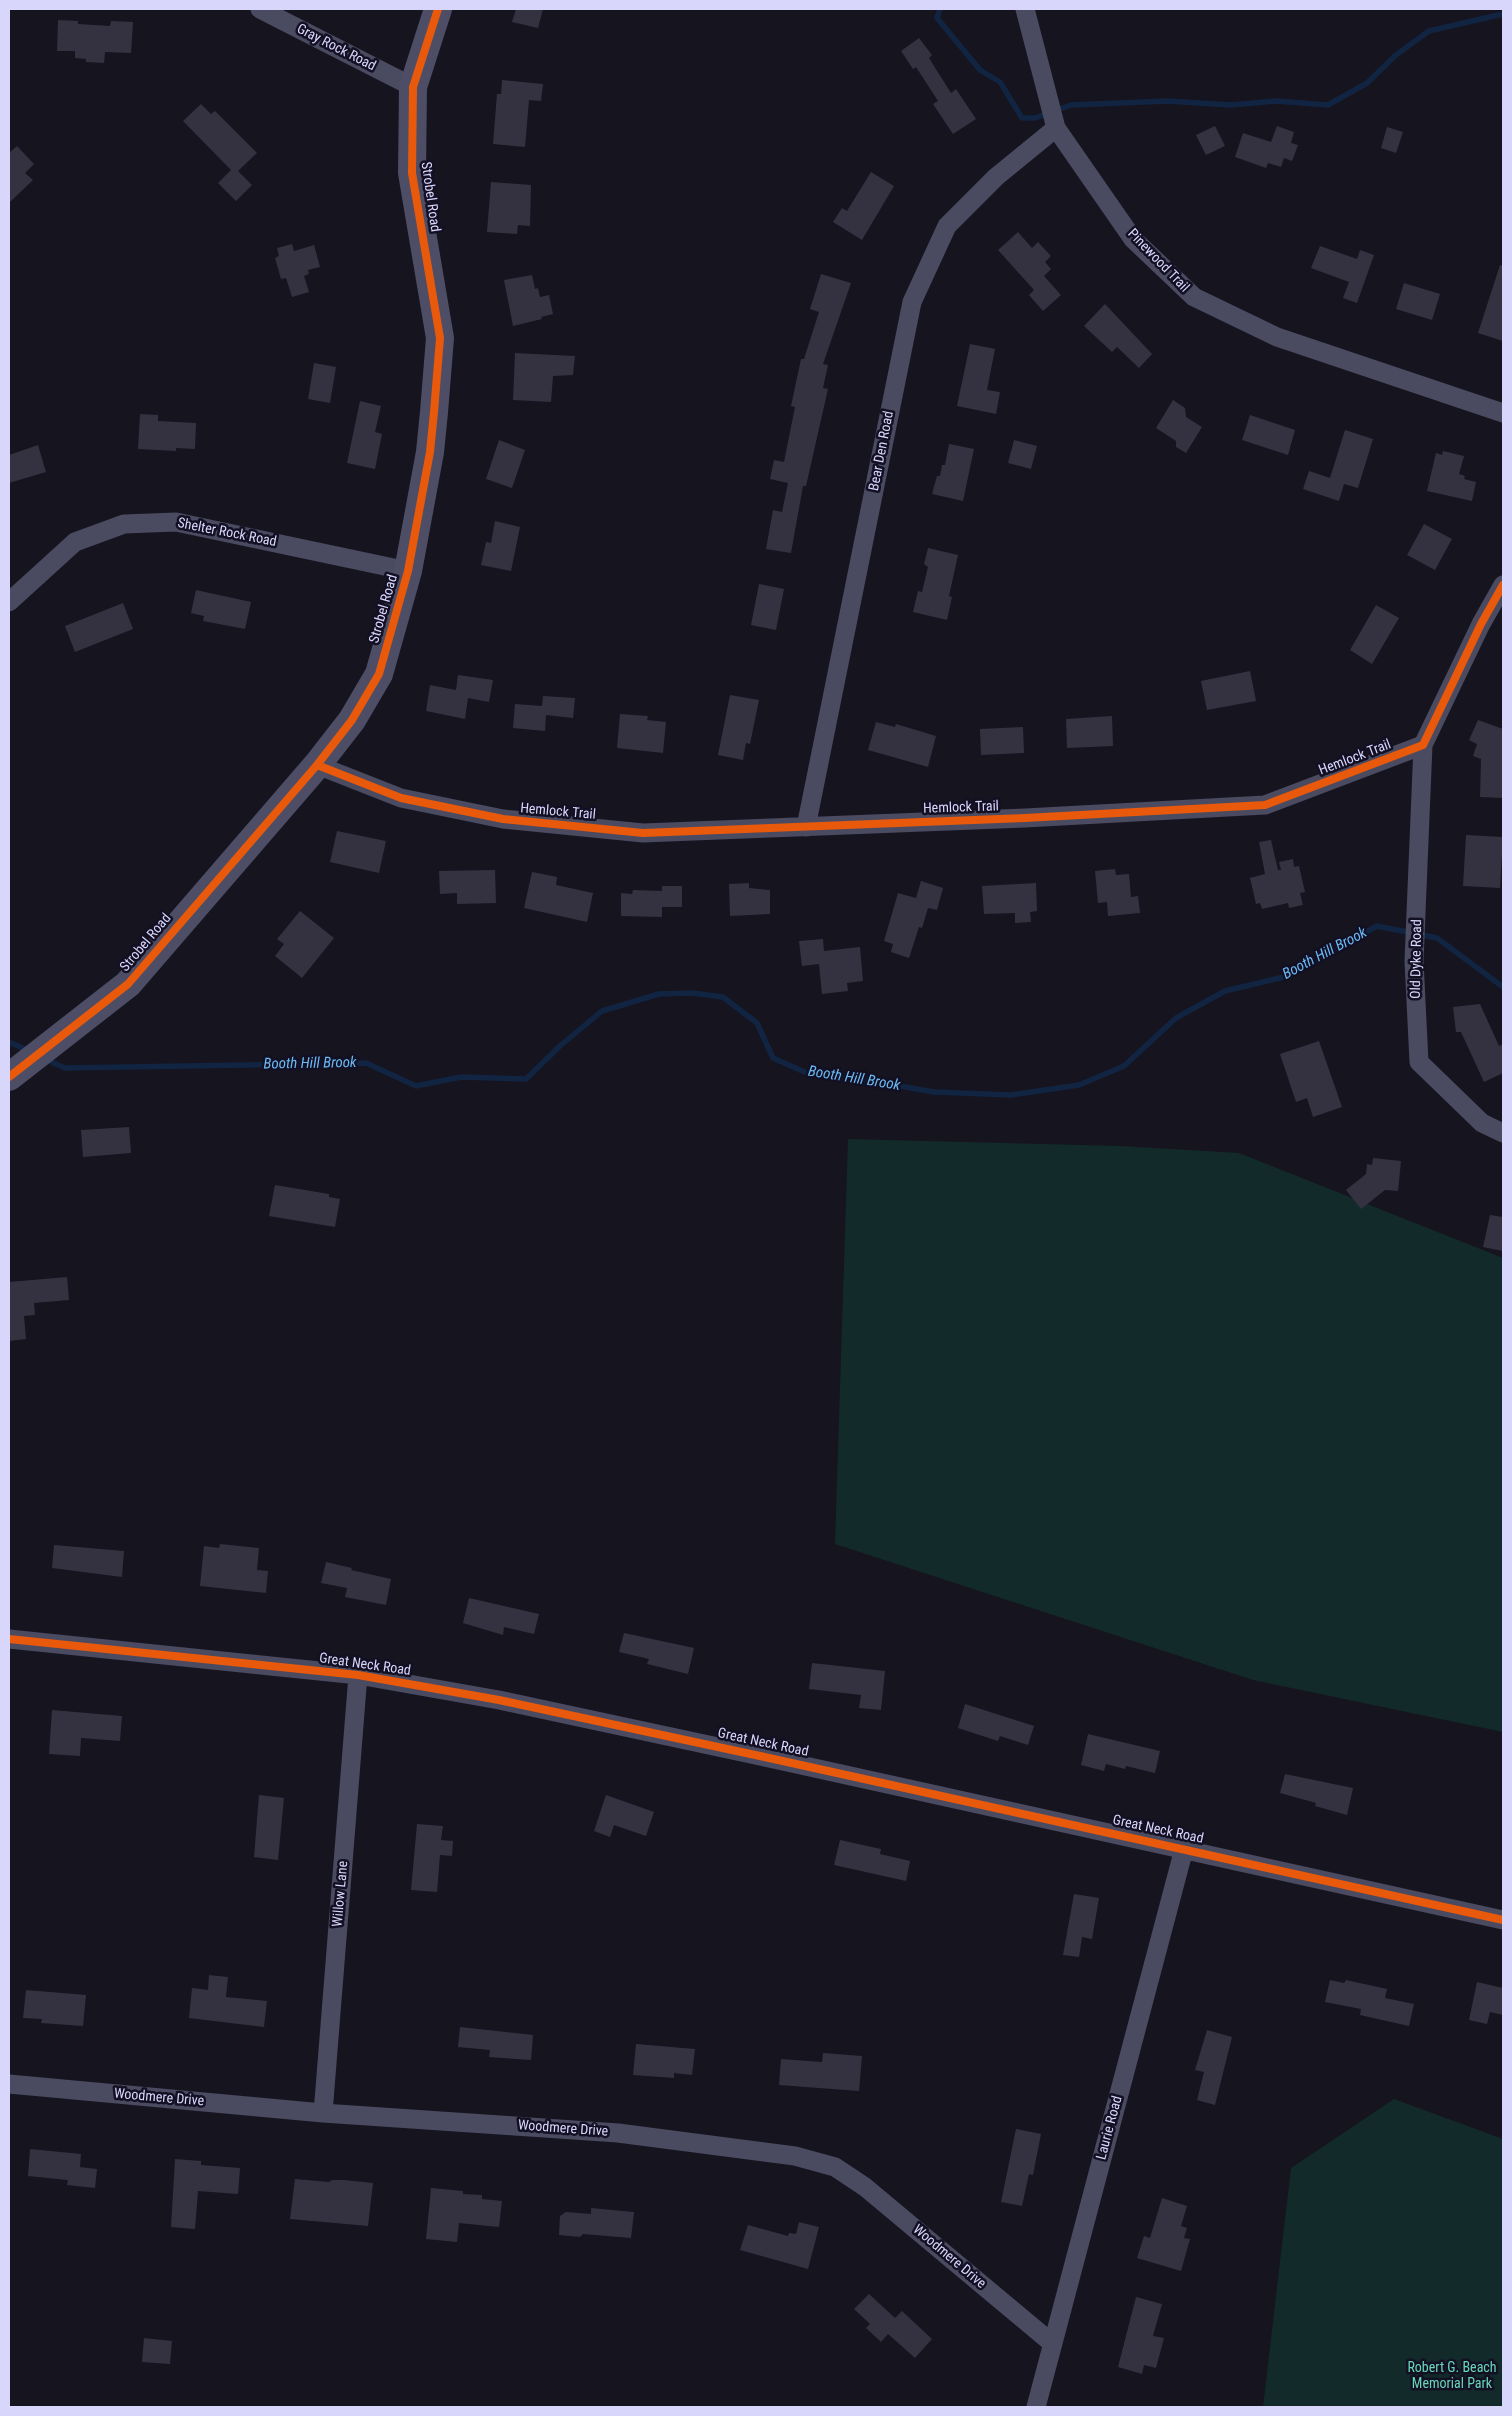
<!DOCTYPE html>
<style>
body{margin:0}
#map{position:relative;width:1512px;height:2416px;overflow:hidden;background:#16141f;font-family:"Roboto Condensed",sans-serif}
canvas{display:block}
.frame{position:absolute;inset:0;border:10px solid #d9d6fc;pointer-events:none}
</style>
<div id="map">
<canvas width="1512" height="2416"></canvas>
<div class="frame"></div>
</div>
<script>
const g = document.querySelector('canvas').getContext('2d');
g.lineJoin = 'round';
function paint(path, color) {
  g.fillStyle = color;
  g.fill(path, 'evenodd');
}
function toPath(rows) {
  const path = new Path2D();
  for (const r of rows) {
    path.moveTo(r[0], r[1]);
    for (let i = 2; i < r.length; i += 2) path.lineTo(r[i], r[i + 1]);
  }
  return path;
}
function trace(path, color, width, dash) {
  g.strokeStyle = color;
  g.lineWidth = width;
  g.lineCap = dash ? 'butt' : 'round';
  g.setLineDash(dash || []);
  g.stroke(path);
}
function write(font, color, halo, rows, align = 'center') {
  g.font = font + ' "Roboto Condensed",sans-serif';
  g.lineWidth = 5;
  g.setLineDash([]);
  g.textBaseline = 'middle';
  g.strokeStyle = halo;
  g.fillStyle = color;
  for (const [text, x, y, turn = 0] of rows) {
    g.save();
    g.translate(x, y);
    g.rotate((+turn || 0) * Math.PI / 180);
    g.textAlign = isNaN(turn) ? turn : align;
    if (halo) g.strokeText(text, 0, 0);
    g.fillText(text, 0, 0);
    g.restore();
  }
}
const green = toPath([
 [848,1139,1120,1146,1239,1153,1503,1258,1503,1732,1253,1680,835,1544],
 [1394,2099,1503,2139,1503,2407,1263,2407,1291,2168]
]);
const stream = toPath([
 [940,9,937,18,980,70,1000,82,1022,118,1035,118,1071,105,1168,101,1231,105,1276,101,1328,105,1367,83,1396,55,1429,31,1503,14],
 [9,1042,30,1051],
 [45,1059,65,1068,366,1063,416,1086,461,1077,526,1079,561,1045,602,1011,659,994,692,993,723,997,757,1023,773,1058,809,1074,883,1083,934,1092,1011,1095,1079,1085,1124,1066,1176,1018,1225,991,1288,976,1377,926,1437,938,1503,987]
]);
const building = toPath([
 [516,9,543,9,538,28,512,22],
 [58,20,78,21,78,24,110,26,111,21,133,22,131,53,105,52,104,63,86,62,86,59,75,58,75,51,57,51],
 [919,38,932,55,929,58,951,93,956,89,976,119,953,134,933,104,938,101,916,67,913,69,901,51],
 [502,80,543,84,541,101,529,100,525,147,493,144,497,94,501,94],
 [201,104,211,114,215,111,257,153,238,171,252,185,236,201,218,183,231,170,183,121],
 [1215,126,1225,146,1206,155,1196,135],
 [1277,126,1294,132,1291,143,1298,145,1292,161,1284,158,1281,167,1268,163,1266,168,1235,157,1243,133,1271,142],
 [1387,127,1403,132,1396,153,1381,148],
 [17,146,34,164,25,173,33,180,9,203,9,153],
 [871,172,894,186,862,240,833,222,842,208,847,211],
 [491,182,531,185,530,226,518,225,517,234,487,232],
 [1018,232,1032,248,1038,242,1051,256,1045,262,1051,269,1044,276,1061,295,1043,311,1029,295,1034,290,998,250],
 [292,244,294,251,314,245,320,267,308,270,309,274,304,276,309,292,292,297,286,278,281,279,275,258,279,256,277,248],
 [1320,246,1357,259,1360,250,1374,255,1357,303,1343,298,1349,282,1311,268],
 [1500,265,1503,266,1503,341,1478,333],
 [821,274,851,283,823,364,828,365,823,388,828,389,806,486,803,486,791,553,766,549,773,510,782,512,788,483,770,479,774,460,784,462,795,407,791,406,801,359,804,359,819,312,810,309],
 [532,275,535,289,538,288,540,297,549,295,553,314,541,317,542,319,513,326,504,280],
 [1404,283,1440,294,1432,320,1396,309],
 [1105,304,1152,354,1139,368,1117,347,1112,352,1084,326],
 [970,344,995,349,987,390,1000,392,996,414,957,406],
 [515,353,575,356,573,375,553,376,551,402,513,400],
 [314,363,336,367,330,403,308,399],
 [1173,400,1185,408,1186,417,1202,427,1186,453,1176,447,1176,441,1156,428],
 [360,401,381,406,375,432,382,434,375,469,347,463],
 [140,414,158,415,158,421,196,423,195,449,176,448,176,451,138,449],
 [1250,415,1295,430,1288,455,1242,440],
 [1345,430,1373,439,1358,488,1344,484,1339,501,1303,489,1309,471,1330,478],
 [499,440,525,450,512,488,486,479],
 [1014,440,1037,446,1031,469,1008,463],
 [949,444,974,449,963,501,932,494,937,476,940,476,942,465,945,465],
 [38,445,46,472,9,483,9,455],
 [1443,451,1464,456,1459,474,1465,476,1464,479,1476,482,1472,501,1427,491,1436,453,1442,455],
 [495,521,520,527,511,571,481,565,486,542,491,543],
 [1424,524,1452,539,1435,570,1407,555],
 [928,548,958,555,949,596,952,597,947,620,913,612,918,591,922,592,928,567,924,564],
 [759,584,784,589,776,630,751,625],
 [196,590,251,602,245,629,203,621,204,616,191,613],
 [123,603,133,629,75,652,65,626],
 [1376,605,1399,618,1372,664,1350,650],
 [1250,671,1256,701,1207,710,1201,681],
 [458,675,493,680,489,702,468,698,465,719,426,711,430,685,456,690],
 [730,695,759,700,750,744,746,743,743,760,718,755],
 [543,696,575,698,573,718,546,715,545,731,513,728,515,704,542,706],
 [620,714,648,716,647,720,666,722,663,753,617,748],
 [1112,716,1113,746,1067,748,1066,719],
 [1478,720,1503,729,1503,798,1480,797,1481,759,1473,756,1477,744,1469,740],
 [876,722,895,727,896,724,936,736,928,767,868,750],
 [1023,727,1024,753,981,755,980,729],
 [337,831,386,841,379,873,330,862],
 [1466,835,1503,837,1500,888,1463,886],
 [1271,840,1278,870,1281,870,1279,862,1293,859,1294,867,1299,866,1305,892,1300,893,1303,905,1289,908,1288,903,1262,909,1260,903,1256,904,1250,878,1265,874,1259,842],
 [1115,869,1116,875,1129,874,1131,897,1138,896,1140,913,1108,916,1107,902,1098,903,1095,871],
 [495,870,496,903,457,904,457,893,440,894,439,871],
 [532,872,557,877,556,885,593,893,587,922,524,908],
 [921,881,943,888,937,910,928,908,922,928,919,927,909,958,891,952,893,944,884,941,898,893,916,898],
 [749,883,749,888,770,890,770,914,730,916,729,884],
 [1036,883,1037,911,1030,912,1031,922,1015,923,1015,913,984,914,982,886],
 [662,886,682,886,682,907,662,907,662,917,621,916,621,893,632,894,633,890,662,891],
 [300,911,334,938,302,978,275,956,284,944,277,939],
 [823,939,824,951,860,947,863,981,847,983,848,991,822,994,819,964,802,966,799,941],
 [1480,1004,1499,1046,1503,1044,1503,1073,1484,1082,1461,1032,1456,1032,1453,1007],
 [1319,1041,1342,1107,1313,1117,1307,1098,1296,1102,1280,1054],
 [129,1127,131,1153,83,1157,81,1130],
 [1373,1158,1401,1161,1398,1191,1385,1190,1361,1209,1346,1190,1366,1174,1367,1164,1372,1165],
 [275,1185,329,1194,329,1197,340,1199,335,1227,269,1216],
 [1490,1215,1503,1217,1503,1251,1483,1247],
 [67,1277,69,1300,34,1303,35,1315,24,1316,26,1339,9,1341,9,1282],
 [220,1544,259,1548,257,1570,268,1571,266,1593,200,1586,204,1546,219,1548],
 [54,1545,124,1551,122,1577,52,1568],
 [326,1562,352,1568,351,1570,391,1579,386,1605,345,1597,347,1588,321,1583],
 [469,1598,539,1614,534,1634,504,1627,503,1635,463,1623],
 [624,1633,694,1648,688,1674,647,1664,649,1659,619,1652],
 [812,1663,885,1671,881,1710,859,1708,861,1695,809,1689],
 [965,1704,1034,1726,1028,1745,1000,1736,998,1741,958,1728],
 [52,1710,122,1716,120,1741,81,1738,80,1756,49,1754],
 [1088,1734,1160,1751,1155,1773,1126,1766,1125,1769,1106,1764,1104,1771,1081,1765],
 [1285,1774,1353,1788,1347,1815,1315,1806,1316,1803,1280,1793],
 [259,1795,284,1798,278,1860,254,1857],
 [606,1795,654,1812,646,1836,614,1825,610,1837,594,1831],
 [417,1824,443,1826,441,1840,453,1841,452,1856,440,1855,437,1892,411,1890],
 [840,1840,881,1849,880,1854,910,1861,906,1881,834,1865],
 [1074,1894,1099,1898,1092,1939,1082,1937,1079,1957,1063,1955],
 [209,1975,228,1977,226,1997,267,2001,264,2027,189,2018,192,1988,208,1990],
 [1330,1980,1344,1983,1346,1980,1387,1989,1385,1998,1414,2004,1409,2026,1360,2015,1361,2009,1325,2002],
 [1477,1982,1503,1988,1503,2015,1490,2012,1487,2024,1469,2020],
 [26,1990,86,1995,83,2026,41,2023,42,2019,23,2018],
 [460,2027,533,2035,531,2060,489,2057,490,2050,458,2047],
 [1207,2030,1232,2037,1215,2105,1197,2100,1204,2072,1195,2070],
 [636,2044,695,2049,692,2075,674,2073,674,2078,633,2075],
 [823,2053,862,2056,859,2091,779,2085,781,2059,822,2062],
 [1016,2129,1041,2134,1033,2175,1029,2174,1022,2206,1001,2202],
 [30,2149,81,2154,80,2167,97,2169,95,2188,67,2185,68,2180,28,2176],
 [175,2159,201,2161,201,2165,240,2168,238,2194,198,2191,195,2229,171,2227],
 [295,2179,329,2182,332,2180,344,2180,373,2183,368,2226,290,2219],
 [431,2188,463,2191,463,2194,482,2195,482,2199,502,2201,499,2227,459,2223,457,2242,426,2239],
 [1162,2198,1187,2206,1181,2226,1187,2228,1184,2238,1190,2239,1181,2271,1137,2258,1144,2236,1150,2238],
 [591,2208,634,2212,631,2238,583,2234,580,2237,559,2235,560,2216,566,2212,591,2214],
 [799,2222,819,2227,808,2269,740,2250,748,2225,788,2236,789,2233,796,2234],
 [869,2294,895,2318,902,2311,932,2339,915,2358,888,2334,881,2342,866,2328,870,2324,854,2309],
 [1136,2297,1162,2304,1153,2336,1164,2338,1156,2368,1144,2365,1142,2374,1118,2367],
 [144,2338,172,2341,170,2364,142,2362]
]);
const street = toPath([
 [260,9,413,87],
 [1025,9,1056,128,1133,239,1194,297,1277,337,1503,413],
 [9,602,75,542,124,524,176,522,408,571],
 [1423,745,1414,961,1419,1062,1482,1123,1503,1133],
 [317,765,401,798,503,819,643,833,1025,818,1265,805,1423,745,1481,624,1503,585],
 [806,827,912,302,947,226,996,177,1056,128],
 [9,1639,358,1675,499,1700,760,1756,1503,1920],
 [9,2084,323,2113,618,2133,795,2156,835,2167,865,2187,1053,2344],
 [323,2113,358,1675],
 [1036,2407,1184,1849]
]);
const secondary = toPath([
 [9,1077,128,984,317,765,352,720,379,674,408,571,430,452,434,412,440,338,412,173,413,87,438,9]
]);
const cycleway = toPath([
 [317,765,401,798,503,819,643,833,1025,818,1265,805,1423,745,1481,624,1503,585],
 [9,1077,128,984,317,765,352,720,379,674,408,571,430,452,434,412,440,338,412,173,413,87,438,9],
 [9,1639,358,1675,499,1700,760,1756,1503,1920]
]);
const streetNames = [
 ["Gray Rock Road",336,48,27],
 ["Strobel Road",430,197,82],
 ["Pinewood Trail",1158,261,46],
 ["Bear Den Road",882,451,-79],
 ["Shelter Rock Road",227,533,11],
 ["Strobel Road",384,609,-74],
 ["Hemlock Trail",1355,758,-21],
 ["Hemlock Trail",961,808,-2],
 ["Hemlock Trail",558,812,5],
 ["Strobel Road",146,943,-50],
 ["Old Dyke Road",1417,959,-89],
 ["Great Neck Road",365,1665,8],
 ["Great Neck Road",763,1743,12],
 ["Great Neck Road",1158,1830,12],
 ["Willow Lane",341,1894,-85],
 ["Woodmere Drive",159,2098,5],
 ["Laurie Road",1110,2128,-75],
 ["Woodmere Drive",563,2129,4],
 ["Woodmere Drive",949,2257,40]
];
const parkNames = [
 ["Robert G. Beach",1452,2368],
 ["Memorial Park",1452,2384]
];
const waterNames = [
 ["Booth Hill Brook",1325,954,-28],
 ["Booth Hill Brook",310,1064,-1],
 ["Booth Hill Brook",854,1079,9]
];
paint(green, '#132a2a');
trace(stream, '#112543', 5.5);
paint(building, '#343241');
trace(street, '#4a4a60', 19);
trace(secondary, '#4d4d65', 28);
trace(cycleway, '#e8590c', 8);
write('14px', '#d9d6fc', '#131024', streetNames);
write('14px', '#66d8b8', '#131024', parkNames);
write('italic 15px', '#6abaf6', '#131024', waterNames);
</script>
